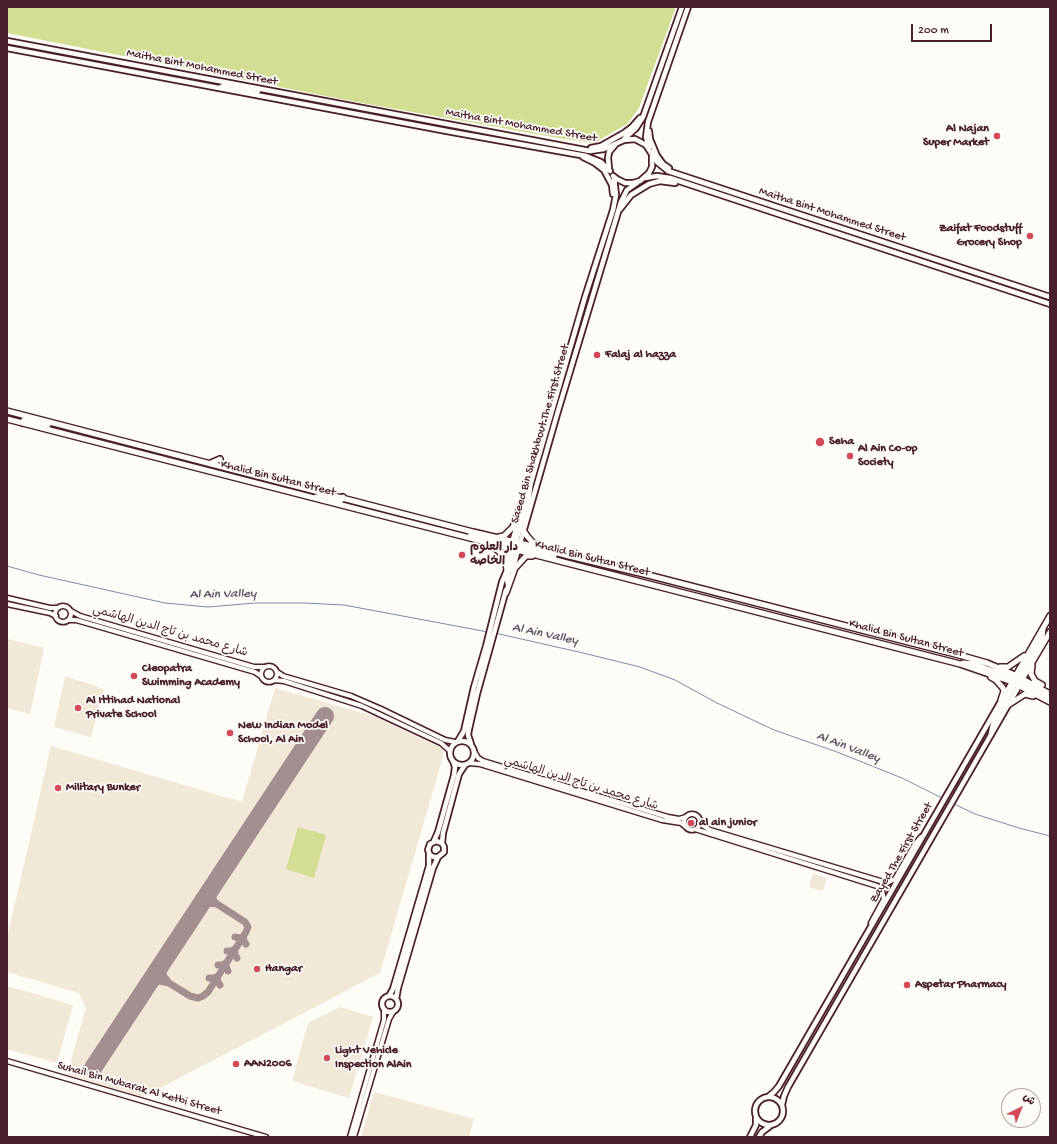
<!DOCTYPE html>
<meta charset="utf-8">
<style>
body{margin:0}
#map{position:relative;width:1057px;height:1144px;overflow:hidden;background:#fdfcf7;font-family:"Gochi Hand","Playpen Sans Arabic",sans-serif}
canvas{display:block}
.frame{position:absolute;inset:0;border:8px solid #4a1f2b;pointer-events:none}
.north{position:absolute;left:1001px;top:1088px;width:40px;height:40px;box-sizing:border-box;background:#fdfcf7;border:1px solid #b5a4a5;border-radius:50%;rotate:43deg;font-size:11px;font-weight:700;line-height:16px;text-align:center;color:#4a1f2b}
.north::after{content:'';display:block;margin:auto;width:14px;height:18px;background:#d1495b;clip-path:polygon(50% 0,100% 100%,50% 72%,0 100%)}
.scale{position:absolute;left:911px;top:24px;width:81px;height:18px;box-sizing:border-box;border:2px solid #4a1f2b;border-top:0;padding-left:5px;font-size:12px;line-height:14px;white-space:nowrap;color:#4a1f2b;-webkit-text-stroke:3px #fdfcf7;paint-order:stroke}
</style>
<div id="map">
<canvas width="1057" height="1144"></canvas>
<div class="frame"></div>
<div class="north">ش</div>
<div class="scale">200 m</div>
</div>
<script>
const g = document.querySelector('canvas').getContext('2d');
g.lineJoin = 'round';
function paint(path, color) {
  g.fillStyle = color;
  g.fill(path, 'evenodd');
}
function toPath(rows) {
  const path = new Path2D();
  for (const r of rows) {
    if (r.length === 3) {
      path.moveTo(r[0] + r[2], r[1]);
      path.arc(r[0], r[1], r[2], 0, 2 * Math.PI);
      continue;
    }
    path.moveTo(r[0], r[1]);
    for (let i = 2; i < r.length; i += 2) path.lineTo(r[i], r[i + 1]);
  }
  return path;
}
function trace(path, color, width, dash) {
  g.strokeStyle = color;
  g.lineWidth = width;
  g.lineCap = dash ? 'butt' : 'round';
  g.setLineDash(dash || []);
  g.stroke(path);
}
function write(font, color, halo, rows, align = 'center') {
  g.font = font + ' "Gochi Hand","Playpen Sans Arabic",sans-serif';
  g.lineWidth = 3.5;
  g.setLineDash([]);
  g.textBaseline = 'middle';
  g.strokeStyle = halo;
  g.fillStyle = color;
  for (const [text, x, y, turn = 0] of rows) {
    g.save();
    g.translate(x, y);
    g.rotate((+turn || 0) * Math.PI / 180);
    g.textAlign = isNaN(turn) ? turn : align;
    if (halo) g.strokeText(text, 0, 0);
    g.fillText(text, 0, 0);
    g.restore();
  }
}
const built = toPath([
 [7,639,44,648,30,714,7,708],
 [65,676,104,689,91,737,54,727],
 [275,688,376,717,443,749,444,753,380,973,143,1097,67,1074,86,1008,79,993,7,972,7,939,51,746,242,802],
 [813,874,827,878,823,891,809,887],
 [7,986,73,1005,57,1063,7,1049],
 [340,1007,373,1017,349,1098,292,1081,308,1023],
 [374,1092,474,1119,469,1137,361,1137]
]);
const green = toPath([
 [7,7,676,7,639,108,627,124,594,143,558,138,351,101,7,33],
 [298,827,326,835,314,878,286,869]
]);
const stream = toPath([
 [7,566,39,575,165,603,208,607,255,603,304,603,344,605,488,632],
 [495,633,583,653,640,667,675,680,717,703,774,730,837,752,902,778,942,798],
 [954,804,975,814,1019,828,1050,836]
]);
const taxiway = toPath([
 [199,907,206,903,217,904,214,901,212,894,213,886],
 [235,937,241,938,244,936,243,939,246,944],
 [227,951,232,951,235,949,235,955,237,958],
 [218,965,223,965,226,963,226,966,228,971],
 [209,978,215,978,218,976,217,980,220,985],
 [169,983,190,996,198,998,203,996,208,992,246,932,248,927,245,922,217,904],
 [147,987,151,984,160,981,169,983,163,975,162,966,164,961]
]);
const runway = toPath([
 [93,1068,325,716]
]);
const tertiary = toPath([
 [7,598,50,608,58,608],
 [7,604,50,613,56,616],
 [63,614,8],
 [71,611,80,616,254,667,264,667],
 [68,620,76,620,97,626,255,672,261,676],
 [269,674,8],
 [277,672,283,676,351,696,381,709,445,740,455,742],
 [274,680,284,681,362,706,441,743,450,751],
 [474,751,478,758,483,761,588,793,668,817,679,819,686,817],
 [469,763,480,764,662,820,681,823,686,827],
 [692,822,8],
 [699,823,710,830,887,883,895,879,915,844,921,837],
 [695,829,877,886,882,891,884,899,871,923],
 [7,1061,266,1137],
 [350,1137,384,1020,384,1009],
 [354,1137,389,1019,393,1012]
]);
const secondary = toPath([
 [7,41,590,151,604,149,624,140,635,139,646,145,657,162,668,171,1050,297],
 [7,48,452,132,586,156,601,162,610,171],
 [221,87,224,86,258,91],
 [649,131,650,139,657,156,663,164,669,168],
 [624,139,636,128,643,117,682,7],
 [591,148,601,146,624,133,632,127,640,118],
 [649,148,646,137,648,122,688,7],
 [583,157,595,163,604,170,612,185,613,194],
 [609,168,608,158,609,152,615,145],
 [613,176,617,179,625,183,633,183,640,181,649,173,652,167,652,157],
 [645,178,657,176,670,178,1050,304],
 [620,209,631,195,649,184,660,181,675,183],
 [512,571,558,411,621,202,627,190,637,183],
 [462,753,12],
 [458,741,464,731,474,687,486,646,502,582,507,570,511,545,530,486,585,297,613,210,616,195,614,177],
 [471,744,468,735,469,729,477,694,506,590],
 [434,841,438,832,454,775,455,767,453,761],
 [442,843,436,841,430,844,428,850,430,855,434,857,438,857,444,852,444,847,442,843,443,833,459,774,465,765],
 [389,996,393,989,429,866,429,853],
 [390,1004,8],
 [396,999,398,988,433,868,438,857],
 [769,1111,14],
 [768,1097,774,1092,779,1086,1012,682],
 [782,1105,784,1096,788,1087,1019,686],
 [750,1137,756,1125,756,1117],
 [759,1137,762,1132,770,1126]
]);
const primary = toPath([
 [7,411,473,532,520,543,569,556,648,575,959,655,987,663,1015,675,1050,694],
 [7,419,960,664,1012,682,1050,702],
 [22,423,24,420,26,419,48,425],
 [211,463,220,459],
 [316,497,321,497,340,501,342,499,343,497],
 [523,530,527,536,533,543,538,545],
 [470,536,476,536,514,546,516,545],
 [499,537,504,536,513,527,523,499,528,491],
 [493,546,505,557,507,570],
 [513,546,554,556],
 [518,550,514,546,528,502,530,486],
 [508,584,507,576,514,547],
 [506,593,515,568,526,556,532,556],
 [963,663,974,664,1015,679,1023,679],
 [1032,666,1031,674,1035,681,1042,685],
 [1000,667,1008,667,1024,656],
 [991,677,996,680,1003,688,1004,691,1001,700],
 [1018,679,1042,637,1043,629],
 [1019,681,1050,698],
 [1021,681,1050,632],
 [1012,682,1050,616],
 [1008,705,1025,694,1033,696],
 [991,734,994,721,1016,682]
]);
const markers = [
 [997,136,4,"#d1495b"],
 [1030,236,4,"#d1495b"],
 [597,355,4,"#d1495b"],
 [820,442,5,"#d1495b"],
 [850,456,4,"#d1495b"],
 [462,555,4,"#d1495b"],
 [134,676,4,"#d1495b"],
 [78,708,4,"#d1495b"],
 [230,733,4,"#d1495b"],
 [58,788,4,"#d1495b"],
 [691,823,4,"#d1495b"],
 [257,969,4,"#d1495b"],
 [907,985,4,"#d1495b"],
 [327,1058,4,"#d1495b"],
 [236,1064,4,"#d1495b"]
];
const streetNames = [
 ["Maitha Bint Mohammed Street",202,68,11],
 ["Maitha Bint Mohammed Street",521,126,10],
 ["Maitha Bint Mohammed Street",832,215,18],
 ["Saeed Bin Shakhbout The First Street",541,434,-74],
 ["Khalid Bin Sultan Street",278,479,14],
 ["Khalid Bin Sultan Street",592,559,14],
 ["شارع محمد بن تاج الدين الهاشمي",170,632,16],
 ["Khalid Bin Sultan Street",906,639,15],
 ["شارع محمد بن تاج الدين الهاشمي",581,784,17],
 ["Zayed The First Street",902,853,-60],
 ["Suhail Bin Mubarak Al Ketbi Street",139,1089,16]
];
const poiNames = [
 ["Al Najan",989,129,"right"],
 ["Super Market",989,143,"right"],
 ["Zaifat Foodstuff",1022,229,"right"],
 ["Grocery Shop",1022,243,"right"],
 ["Falaj al hazza",605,355],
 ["Seha",829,442],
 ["Al Ain Co-op",858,449],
 ["Society",858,463],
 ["دار العلوم",470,548],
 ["الخاصه",470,562],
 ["Cleopatra",142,669],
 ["Swimming Academy",142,683],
 ["Al Ittihad National",86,701],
 ["Private School",86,715],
 ["New Indian Model",238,726],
 ["School, Al Ain",238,740],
 ["Military Bunker",66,788],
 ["al ain junior",699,823],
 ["Hangar",265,969],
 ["Aspetar Pharmacy",915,985],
 ["Light Vehicle",335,1051],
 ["Inspection AlAin",335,1065],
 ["AAN2006",244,1064]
];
const waterNames = [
 ["Al Ain Valley",223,595,-1],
 ["Al Ain Valley",545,635,12],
 ["Al Ain Valley",848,748,21]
];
paint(built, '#f2e8d7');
paint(green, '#d2df92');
trace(stream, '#7a8ca7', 1);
trace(taxiway, '#a48e91', 7);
trace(runway, '#a48e91', 18);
trace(tertiary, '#4a1f2b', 7);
trace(secondary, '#4a1f2b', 8);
trace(primary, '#4a1f2b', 8);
trace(tertiary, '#fdfcf7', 4);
trace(secondary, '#fdfcf7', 4.5);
trace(primary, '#fdfcf7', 5);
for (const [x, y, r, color] of markers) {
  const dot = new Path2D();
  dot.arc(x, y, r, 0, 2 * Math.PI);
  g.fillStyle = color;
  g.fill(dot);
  trace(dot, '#fdfcf7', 1.5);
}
write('12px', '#4a1f2b', '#fdfcf7', streetNames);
write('bold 12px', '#4a1f2b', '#fdfcf7', poiNames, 'left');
write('italic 13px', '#625569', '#fdfcf7', waterNames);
</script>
